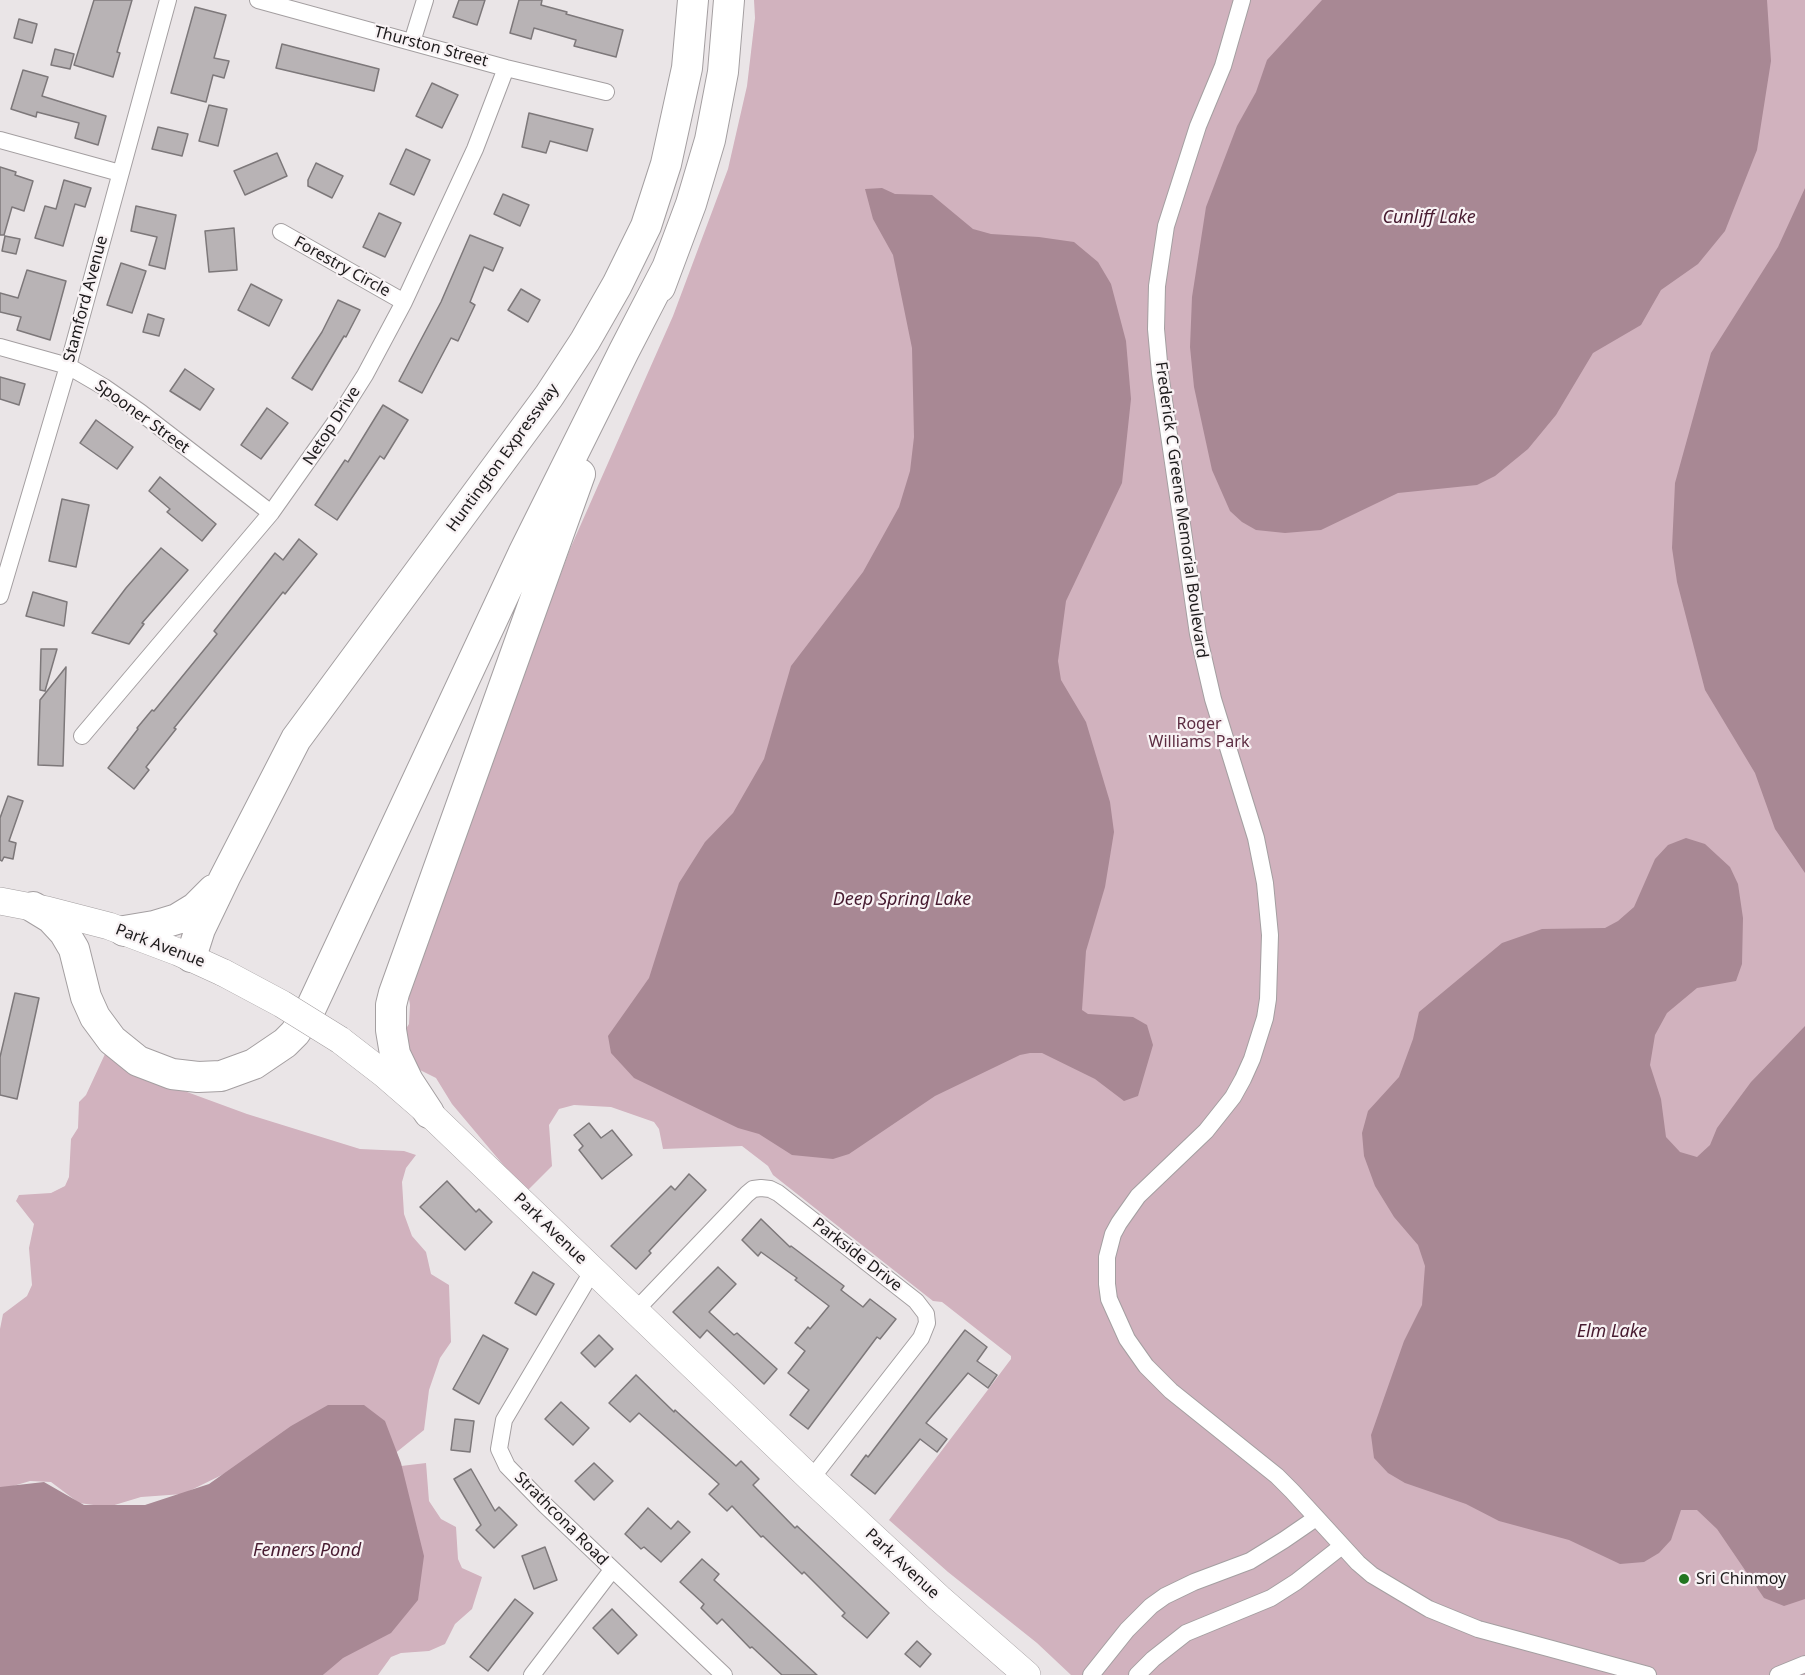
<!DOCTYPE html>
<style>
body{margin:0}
canvas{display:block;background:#eae5e7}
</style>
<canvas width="1805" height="1675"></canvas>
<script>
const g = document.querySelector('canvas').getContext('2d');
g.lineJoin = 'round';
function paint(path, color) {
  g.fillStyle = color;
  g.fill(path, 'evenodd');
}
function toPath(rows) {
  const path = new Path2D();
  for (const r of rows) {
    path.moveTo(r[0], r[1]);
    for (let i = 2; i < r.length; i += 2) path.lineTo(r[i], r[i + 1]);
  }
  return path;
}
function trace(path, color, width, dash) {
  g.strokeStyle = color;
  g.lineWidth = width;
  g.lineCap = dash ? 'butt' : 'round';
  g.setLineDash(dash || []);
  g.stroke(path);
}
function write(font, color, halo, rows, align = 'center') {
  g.font = font + ' "Noto Sans",sans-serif';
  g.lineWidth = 4.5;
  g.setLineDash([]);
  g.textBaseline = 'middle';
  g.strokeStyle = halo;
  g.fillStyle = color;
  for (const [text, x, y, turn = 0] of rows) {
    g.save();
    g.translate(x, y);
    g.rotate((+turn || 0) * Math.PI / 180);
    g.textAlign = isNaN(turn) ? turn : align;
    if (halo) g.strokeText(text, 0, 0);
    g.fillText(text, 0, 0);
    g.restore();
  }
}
const green = toPath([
 [754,0,1805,0,1805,1675,1071,1675,1037,1643,948,1572,889,1520,990,1387,1011,1359,1011,1356,942,1302,933,1301,773,1175,768,1166,742,1146,663,1149,659,1129,654,1122,611,1107,574,1105,559,1109,549,1125,552,1166,526,1192,452,1104,436,1078,414,1067,402,1035,409,1024,410,1005,407,987,570,549,673,316,728,169,747,86,755,18],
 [105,1054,137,1077,168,1085,247,1114,360,1149,404,1151,416,1155,406,1168,402,1182,404,1214,412,1236,426,1252,431,1274,449,1285,451,1342,440,1358,429,1390,424,1430,393,1455,232,1470,183,1494,141,1497,108,1507,79,1503,51,1482,30,1481,0,1490,0,1329,3,1314,27,1296,32,1285,29,1248,34,1224,16,1201,19,1195,51,1193,65,1186,69,1177,71,1139,78,1128,79,1102,86,1095],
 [426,1463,429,1501,441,1519,456,1527,458,1559,462,1568,482,1577,472,1609,455,1624,445,1644,429,1651,401,1653,391,1657,378,1675,323,1675,362,1635,393,1467]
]);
const water = toPath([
 [1322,0,1767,0,1771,61,1757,150,1725,231,1698,264,1661,290,1641,325,1593,353,1556,415,1528,449,1495,476,1477,485,1398,493,1321,530,1285,533,1256,530,1242,522,1230,511,1212,470,1194,387,1190,347,1192,297,1206,207,1237,126,1256,92,1267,60],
 [882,188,895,194,932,195,973,229,991,234,1039,237,1074,242,1098,262,1111,284,1126,341,1131,399,1122,483,1066,601,1058,661,1061,680,1086,722,1110,802,1114,832,1105,887,1086,951,1082,1010,1088,1014,1133,1017,1147,1025,1153,1045,1138,1096,1124,1101,1095,1079,1042,1053,1030,1053,1020,1055,935,1096,849,1154,833,1159,792,1155,759,1134,738,1128,634,1078,611,1053,608,1036,649,978,679,883,705,842,733,813,764,759,791,666,863,572,899,507,910,471,914,437,912,348,893,255,873,219,865,189],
 [1805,188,1805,873,1775,829,1755,773,1705,690,1677,582,1672,548,1675,483,1711,353,1778,247],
 [1686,838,1705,844,1730,867,1738,884,1743,918,1742,964,1736,981,1697,988,1667,1013,1655,1035,1650,1065,1661,1099,1666,1137,1680,1152,1697,1157,1710,1145,1717,1128,1751,1082,1805,1026,1805,1599,1784,1606,1764,1598,1717,1529,1697,1510,1681,1510,1671,1540,1659,1553,1644,1562,1620,1564,1569,1540,1499,1521,1466,1504,1405,1483,1388,1473,1374,1458,1371,1435,1404,1341,1422,1305,1425,1266,1418,1245,1394,1217,1375,1186,1364,1156,1362,1133,1368,1111,1399,1077,1413,1039,1419,1012,1502,943,1542,929,1605,928,1618,921,1634,907,1655,859,1668,845],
 [328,1405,364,1405,385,1421,401,1463,424,1556,418,1600,391,1633,343,1658,323,1675,0,1675,0,1487,44,1482,84,1505,145,1505,209,1484,291,1426]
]);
const building = toPath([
 [94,0,132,0,117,52,120,53,113,77,74,65,94,0],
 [459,0,485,0,477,25,453,17,459,0],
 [519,0,542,0,541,5,567,12,566,14,623,30,616,57,574,46,576,40,534,28,531,39,510,33,519,0],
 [195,7,226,15,214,58,229,61,224,78,213,75,206,102,171,93,195,7],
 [19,19,37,24,32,43,14,38,19,19],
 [282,44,379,69,374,91,276,68,282,44],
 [55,49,74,54,70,69,51,65,55,49],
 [23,70,48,77,42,96,106,116,98,145,75,138,79,123,37,112,36,117,11,109,23,70],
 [432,83,458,95,442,128,416,116,432,83],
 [209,105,227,109,218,146,199,141,209,105],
 [529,113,593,129,587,151,550,141,546,153,522,147,529,113],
 [158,127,188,134,182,156,152,149,158,127],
 [406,149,430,160,414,195,390,184,406,149],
 [277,153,287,176,245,195,234,171,277,153],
 [316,163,343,176,332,198,308,186,308,180,316,163],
 [0,167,16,172,15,175,33,181,24,211,12,207,4,235,0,235,0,167],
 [64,180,91,188,85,207,75,204,63,246,35,238,45,206,56,209,64,180],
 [503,194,529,205,520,226,494,214,503,194],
 [136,206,176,215,165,269,149,265,157,237,131,231,136,206],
 [379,213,401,223,385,257,363,247,379,213],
 [234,228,237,270,209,272,205,231,234,228],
 [470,235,503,248,493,271,484,267,470,302,475,305,458,341,451,338,422,393,399,381,441,302,470,235],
 [5,236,20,239,16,254,2,251,5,236],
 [121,263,146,271,132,313,107,305,121,263],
 [27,270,66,281,50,340,17,330,21,317,0,312,0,293,18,298,27,270],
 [251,284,282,300,269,326,238,310,251,284],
 [521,289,540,300,528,322,508,310,521,289],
 [338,300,360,310,346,337,344,336,312,390,292,378,322,332,338,300],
 [148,314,164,319,159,336,143,332,148,314],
 [185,369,214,389,200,410,170,391,185,369],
 [0,377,25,384,19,405,0,399,0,377],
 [383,405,408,420,384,459,380,456,337,520,315,505,345,460,348,462,383,405],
 [267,408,288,423,261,459,241,445,267,408],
 [96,420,133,447,117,469,80,443,96,420],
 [160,477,216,524,202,541,167,512,170,509,149,491,160,477],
 [62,499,89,505,76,567,49,561,62,499],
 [299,539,317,554,285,594,283,592,174,728,176,729,146,767,149,770,134,789,108,768,138,729,137,728,152,710,154,711,217,634,214,631,275,553,283,560,299,539],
 [161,548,188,570,142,623,144,624,129,644,92,633,126,588,161,548],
 [33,592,67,602,64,626,26,616,33,592],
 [41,649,57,649,45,691,40,690,41,649],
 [66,667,63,766,38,765,40,700,66,667],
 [8,796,23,801,9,841,16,843,13,859,4,857,2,861,0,860,0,818,8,796],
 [15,993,39,998,17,1099,0,1095,0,1057,15,993],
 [589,1123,601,1138,612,1130,632,1155,602,1179,579,1150,583,1146,574,1135,589,1123],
 [689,1174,706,1190,649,1251,651,1253,636,1269,611,1246,671,1186,675,1190,689,1174],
 [447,1181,476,1212,479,1209,492,1222,465,1250,420,1207,447,1181],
 [761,1219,790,1247,791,1246,844,1286,841,1290,863,1307,870,1299,896,1319,880,1339,877,1337,808,1429,790,1415,809,1390,788,1373,805,1351,795,1343,808,1327,810,1329,829,1306,795,1280,797,1278,761,1252,758,1256,742,1240,761,1219],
 [718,1267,736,1284,709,1312,734,1335,737,1333,777,1369,764,1384,707,1330,700,1338,673,1312,718,1267],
 [533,1272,554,1284,536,1315,515,1303,533,1272],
 [965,1330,987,1347,977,1361,997,1375,988,1388,968,1373,926,1423,947,1439,937,1452,920,1439,875,1494,851,1475,866,1455,868,1457,965,1330],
 [483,1335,508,1349,479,1404,453,1389,483,1335],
 [599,1335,613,1349,595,1367,581,1353,599,1335],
 [636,1375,674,1412,675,1410,736,1466,741,1461,759,1479,753,1485,795,1528,797,1526,889,1613,867,1638,842,1616,845,1613,804,1572,802,1574,763,1536,761,1537,732,1506,727,1511,709,1494,719,1484,639,1413,630,1422,609,1403,636,1375],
 [561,1402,589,1428,573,1445,545,1419,561,1402],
 [455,1419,474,1421,470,1452,451,1450,455,1419],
 [594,1463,613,1481,594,1500,575,1481,594,1463],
 [471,1469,495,1511,499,1507,517,1525,494,1548,476,1530,481,1525,454,1479,471,1469],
 [648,1508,671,1529,678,1521,690,1532,661,1562,644,1547,641,1549,625,1534,648,1508],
 [545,1547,557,1580,534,1589,522,1556,545,1547],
 [702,1559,719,1574,714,1580,817,1675,782,1675,752,1647,750,1648,722,1619,717,1624,701,1608,704,1604,680,1582,702,1559],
 [515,1599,533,1613,488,1671,470,1657,515,1599],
 [612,1609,637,1635,618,1654,593,1628,612,1609],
 [917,1641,931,1654,920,1667,905,1654,917,1641]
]);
const street = toPath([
 [258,0,506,68,606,92],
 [1242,0,1223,66,1198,126,1166,226,1157,286,1156,329,1160,373,1198,634,1213,699,1256,838,1265,883,1270,935,1268,999,1265,1018,1252,1059,1243,1079,1233,1097,1206,1131,1138,1196,1119,1223,1113,1234,1107,1257,1107,1284,1109,1299,1127,1339,1146,1366,1171,1391,1277,1476,1292,1491,1358,1563,1372,1575,1429,1609,1478,1629,1648,1675],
 [412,42,425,0],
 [0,140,120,173],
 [281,232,404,302],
 [0,347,68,366,104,387,140,412,271,513],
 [0,596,68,366,168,0],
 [82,736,271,513,334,424,365,375,404,302,475,149,506,68],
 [593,1270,504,1420,499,1449,507,1466,545,1505,724,1675],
 [635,1311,747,1194,753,1189,761,1188,770,1189,778,1193,916,1301,926,1314,927,1323,921,1338,811,1479],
 [532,1675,612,1570],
 [1091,1675,1127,1630,1151,1606,1165,1596,1194,1582,1250,1561,1284,1540,1316,1518],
 [1137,1675,1153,1659,1186,1633,1271,1598,1296,1582,1342,1546],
 [1778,1675,1805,1664]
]);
const primary = toPath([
 [0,901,47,910,109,926,178,952,224,973],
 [340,1040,384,1074,429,1113,811,1479,939,1598,1027,1675]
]);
const highway = toPath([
 [660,287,691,204,710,140,723,72,729,0],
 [33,907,51,918,64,932,74,949,86,997,95,1017,112,1040,138,1061,172,1074,198,1077,221,1076,254,1064,285,1043,295,1033,310,1010,523,554,624,351,667,268],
 [124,931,154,926,177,919,195,908,213,890],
 [191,957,200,929,225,877,296,739,549,396,585,341,617,285,646,226,666,164,687,68,693,0],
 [429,1113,408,1081,395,1054,391,1030,391,1005,394,993,580,474]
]);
const primaryBridge = toPath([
 [224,973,282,1004,340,1040]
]);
const markers = [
 [1684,1579,6,"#237621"]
];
const streetNames = [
 ["Thurston Street",431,47,15],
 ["Forestry Circle",342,267,29],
 ["Stamford Avenue",86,299,-75],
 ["Spooner Street",142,417,36],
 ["Netop Drive",332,426,-57],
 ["Huntington Expressway",503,458,-54],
 ["Frederick C Greene Memorial Boulevard",1181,510,82],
 ["Park Avenue",160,946,21],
 ["Park Avenue",550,1229,44],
 ["Parkside Drive",857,1255,38],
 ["Strathcona Road",561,1519,45],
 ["Park Avenue",902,1564,43]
];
const parkNames = [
 ["Roger",1199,724],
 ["Williams Park",1199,742]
];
const poiNames = [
 ["Sri Chinmoy",1696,1579]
];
const waterNames = [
 ["Cunliff Lake",1429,218],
 ["Deep Spring Lake",902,900],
 ["Elm Lake",1612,1332],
 ["Fenners Pond",307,1551]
];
paint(green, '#d1b2be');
paint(water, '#a88894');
paint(building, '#b8b3b5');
trace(building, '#7d787a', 1.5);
trace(street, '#a49fa1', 18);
trace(primary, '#a49fa1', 28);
trace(highway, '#a49fa1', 32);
trace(street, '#fff', 16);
trace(primary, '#fff', 27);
trace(highway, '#fff', 30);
trace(primaryBridge, '#a49fa1', 28, []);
trace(primaryBridge, '#fff', 27);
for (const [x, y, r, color] of markers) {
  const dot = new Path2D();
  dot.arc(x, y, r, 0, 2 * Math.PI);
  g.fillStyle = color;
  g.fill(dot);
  trace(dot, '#f8f2f4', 2);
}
write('16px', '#1c1a1b', '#f8f2f4', streetNames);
write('16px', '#5c2d42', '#f8f2f4', parkNames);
write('16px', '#1c1a1b', '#f8f2f4', poiNames, 'left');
write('italic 18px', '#471b30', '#f8f2f4', waterNames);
</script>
